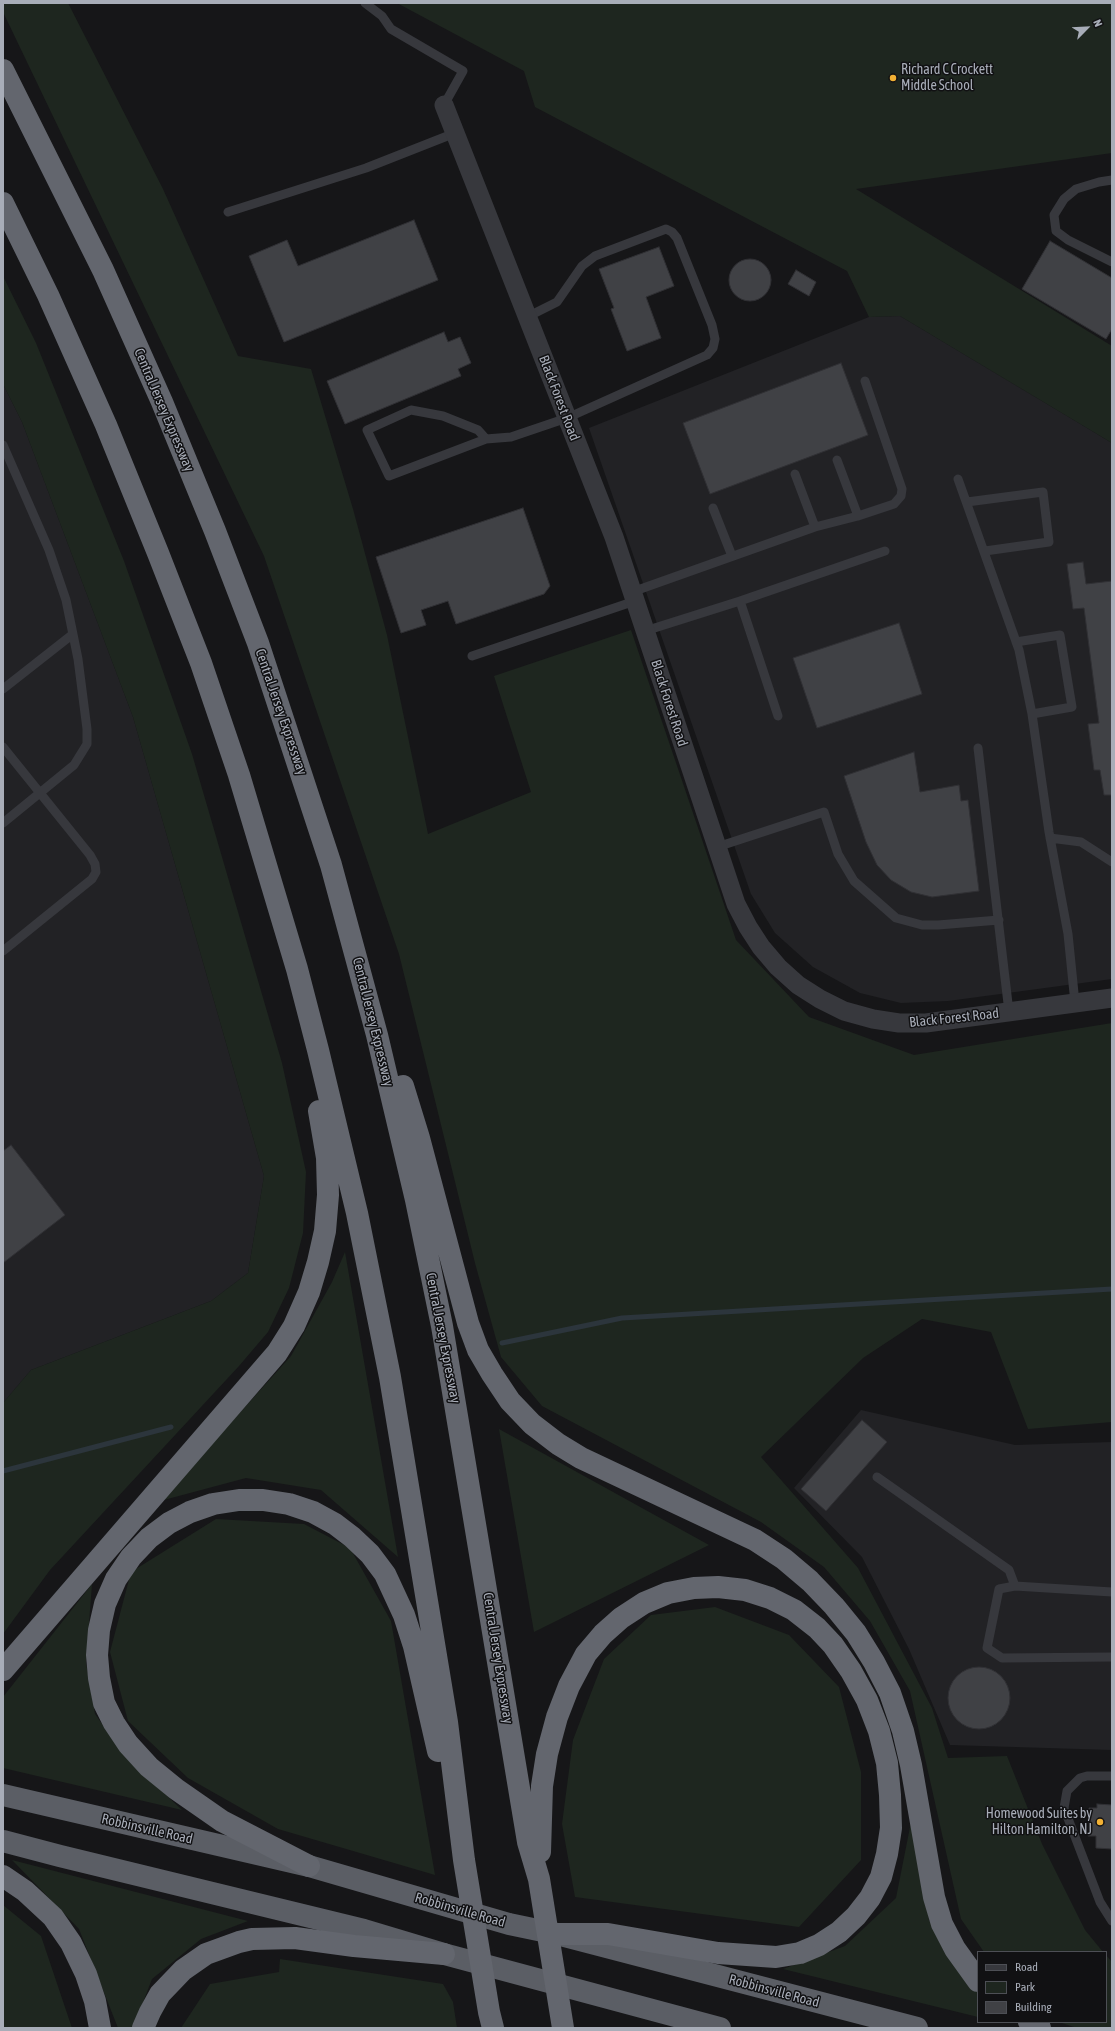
<!DOCTYPE html>
<style>
body{margin:0}
#map{position:relative;width:1115px;height:2031px;overflow:hidden;background:#161618;font-family:"Asap Condensed",sans-serif}
canvas{display:block}
.frame{position:absolute;inset:0;border:4px solid #a8adb8;pointer-events:none}
.legend{position:absolute;left:977px;top:1951px;width:130px;height:72px;box-sizing:border-box;background:#111113;border:1px solid #4d4f55;margin:0;padding:5px 7px;list-style:none;font-size:12px;color:#a8adb8}
.legend li{display:flex;align-items:center;gap:8px;height:20px}
.legend b{width:20px;border:1px solid #4d4f55}
.north{position:absolute;left:1067px;top:8px;width:40px;height:40px;-webkit-text-stroke:3px #111113;paint-order:stroke;rotate:66deg;font-size:11px;font-weight:700;line-height:16px;text-align:center;color:#a8adb8}
.north::after{content:'';display:block;margin:auto;width:14px;height:18px;background:#a8adb8;clip-path:polygon(50% 0,100% 100%,50% 72%,0 100%)}
</style>
<div id="map">
<canvas width="1115" height="2031"></canvas>
<div class="frame"></div>
<ul class="legend">
<li><b style="height:5px;background:#37383d"></b>Road</li>
<li><b style="height:11px;background:#1e261f"></b>Park</li>
<li><b style="height:11px;background:#404145"></b>Building</li>
</ul>
<div class="north">N</div>
</div>
<script>
const g = document.querySelector('canvas').getContext('2d');
g.lineJoin = 'round';
function paint(path, color) {
  g.fillStyle = color;
  g.fill(path, 'evenodd');
}
function toPath(rows) {
  const path = new Path2D();
  for (const r of rows) {
    if (r.length === 3) {
      path.moveTo(r[0] + r[2], r[1]);
      path.arc(r[0], r[1], r[2], 0, 2 * Math.PI);
      continue;
    }
    path.moveTo(r[0], r[1]);
    for (let i = 2; i < r.length; i += 2) path.lineTo(r[i], r[i + 1]);
  }
  return path;
}
function trace(path, color, width, dash) {
  g.strokeStyle = color;
  g.lineWidth = width;
  g.lineCap = dash ? 'butt' : 'round';
  g.setLineDash(dash || []);
  g.stroke(path);
}
function write(font, color, halo, rows, align = 'center') {
  g.font = font + ' "Asap Condensed",sans-serif';
  g.lineWidth = 3;
  g.setLineDash([]);
  g.textBaseline = 'middle';
  g.strokeStyle = halo;
  g.fillStyle = color;
  for (const [text, x, y, turn = 0] of rows) {
    g.save();
    g.translate(x, y);
    g.rotate((+turn || 0) * Math.PI / 180);
    g.textAlign = isNaN(turn) ? turn : align;
    if (halo) g.strokeText(text, 0, 0);
    g.fillText(text, 0, 0);
    g.restore();
  }
}
const built = toPath([
 [900,316,1112,443,1112,979,948,1001,901,1003,860,993,813,967,775,933,751,894,589,428,869,317],
 [3,384,22,422,133,717,264,1176,248,1273,211,1301,31,1370,3,1403],
 [861,1410,1015,1445,1112,1442,1112,1750,950,1745,909,1649,862,1557,794,1488]
]);
const green = toPath([
 [3,3,68,3,163,189,238,356,311,369,353,509,387,635,428,834,531,792,494,676,631,630,736,940,809,1017,914,1055,1112,1023,1112,1422,1028,1429,991,1332,922,1319,863,1358,761,1457,858,1568,932,1708,948,1758,1007,1756,1042,1844,1085,1930,1103,1952,984,1952,961,1919,910,1691,870,1621,824,1567,761,1522,542,1406,501,1357,475,1263,399,954,264,556,3,12],
 [397,3,1112,3,1112,153,856,189,1112,346,1112,443,900,316,869,317,847,271,535,107,524,71],
 [3,276,36,343,124,561,192,754,282,1063,306,1172,303,1233,289,1288,268,1332,239,1366,50,1570,3,1634,3,1403,31,1370,211,1301,248,1273,264,1176,133,717,22,422,3,384],
 [345,1252,398,1557,321,1490,246,1478,160,1501,291,1356,332,1282],
 [499,1429,709,1545,534,1632],
 [216,1519,304,1524,350,1548,391,1621,435,1875,278,1829,188,1778,128,1721,110,1652,131,1572],
 [92,1584,86,1663,95,1714,125,1756,182,1810,3,1768,3,1697],
 [715,1607,789,1635,839,1687,861,1772,861,1860,799,1927,575,1897,562,1824,573,1740,604,1659,651,1615],
 [912,1817,929,1920,965,1976,978,1991,978,2017,783,1969,845,1946,896,1898],
 [12,1860,248,1921,201,1939,152,1979,133,2028,118,2028,79,1929],
 [3,1905,41,1936,72,2028,3,2028],
 [1106,1955,1112,1962,1112,2028,1077,2028,1059,2022,1106,2022],
 [280,1959,443,1984,453,2002,457,2028,181,2028,210,1984,279,1972]
]);
const stream = toPath([
 [502,1343,622,1318,1112,1289],
 [3,1471,171,1427]
]);
const building = toPath([
 [414,220,438,280,284,342,249,256,287,240,298,266,414,220],
 [1050,241,1112,278,1112,329,1106,339,1022,289,1050,241],
 [659,247,674,286,646,297,661,338,627,351,611,309,614,308,599,269,659,247],
 [750,280,21],
 [796,270,816,282,809,296,788,284,796,270],
 [444,332,448,342,460,337,471,363,458,369,461,376,345,424,327,381,444,332],
 [841,363,868,435,710,494,683,423,841,363],
 [523,508,550,586,544,594,456,624,448,601,421,610,426,625,401,633,376,557,523,508],
 [1083,562,1086,584,1112,581,1112,795,1104,795,1100,770,1094,770,1088,724,1099,723,1084,608,1073,609,1067,564,1083,562],
 [899,623,922,694,817,728,793,658,899,623],
 [914,752,920,792,959,785,961,801,968,800,979,891,932,897,911,892,891,880,877,865,866,842,844,776,914,752],
 [11,1145,65,1215,3,1263,3,1151,11,1145],
 [862,1420,887,1442,826,1511,801,1489,862,1420],
 [979,1698,31],
 [1097,1804,1112,1805,1112,1849,1096,1848,1096,1836,1088,1836,1089,1808,1097,1808,1097,1804]
]);
const service = toPath([
 [365,3,382,16,391,29,463,71,444,105],
 [1112,180,1099,182,1076,189,1064,199,1054,215,1056,231,1068,240,1112,262],
 [228,212,366,168,455,133],
 [486,439,478,430,443,416,411,410,367,430,389,476,486,439,511,437,567,418,707,355,713,348,715,339,712,325,677,238,672,232,666,229,595,256,582,266,557,302,527,317],
 [3,445,49,550,66,600,78,659,87,729,87,744,74,765,3,823],
 [837,460,858,516],
 [795,474,815,527],
 [958,479,1019,650,1032,714,1049,832,1068,934,1075,1003],
 [967,502,1043,492,1049,542,985,551],
 [713,508,732,556],
 [632,592,815,527,858,516,894,504,901,496,902,489,865,381],
 [740,601,885,551],
 [645,631,740,601,778,716],
 [1016,642,1060,635,1072,707,1032,714],
 [472,656,635,601],
 [3,689,73,634],
 [3,747,90,855,95,864,96,872,92,879,3,951],
 [978,748,1009,1012],
 [1050,838,1081,842,1112,862],
 [717,847,824,812,838,854,854,881,896,918,922,925,938,925,999,920],
 [877,1477,1009,1570,1015,1586],
 [1112,1592,1015,1586,999,1589,987,1648,1002,1658,1112,1657],
 [1112,1776,1087,1776,1080,1778,1067,1791,1064,1808,1100,1902,1112,1921]
]);
const minor = toPath([
 [444,105,614,537,736,904,748,927,761,947,778,967,798,985,820,999,844,1011,873,1019,899,1023,926,1023,1112,998]
]);
const trunk = toPath([
 [3,1795,309,1866,509,1924,557,1934,917,2028],
 [3,1841,60,1856,364,1930,444,1954,720,2028]
]);
const motorway = toPath([
 [3,70,103,270,162,402,215,531,258,643,331,865,377,1035,416,1200,442,1326,528,1842,539,1879,563,2028],
 [3,203,48,295,106,425,158,553,201,663,239,775,297,969,318,1050,357,1213,390,1377,447,1722,464,1860,489,2012,493,2028],
 [403,1086,419,1138,468,1323,478,1350,492,1374,510,1401,532,1424,558,1444,581,1458,755,1540,784,1559,810,1581,834,1606,856,1633,874,1662,890,1693,903,1731,911,1765,934,1897,942,1924,955,1949,978,1981],
 [3,1670,277,1353,294,1326,309,1292,318,1262,325,1231,328,1195,327,1158,319,1111],
 [540,1852,542,1786,547,1754,557,1717,569,1686,586,1654,603,1634,621,1618,644,1603,668,1593,694,1588,718,1587,745,1590,770,1598,794,1610,817,1628,833,1645,851,1671,867,1700,879,1731,887,1763,890,1795,891,1828,887,1854,881,1877,870,1898,856,1916,839,1932,819,1945,800,1953,776,1957,718,1953,608,1934,557,1934],
 [309,1866,222,1821,176,1789,149,1767,128,1744,114,1723,104,1703,99,1678,97,1655,99,1630,105,1604,116,1579,131,1557,149,1538,169,1523,190,1512,213,1504,239,1500,263,1500,289,1504,313,1512,335,1524,352,1537,370,1554,385,1574,404,1615,414,1646,438,1751],
 [3,1876,25,1891,53,1917,71,1943,86,1974,95,2001,100,2028],
 [1029,2022,1040,2028],
 [143,2028,150,2012,160,1994,183,1970,206,1954,239,1942,252,1939,295,1938,354,1946,444,1954]
]);
const markers = [
 [893,78,4,"#f2b134"],
 [1100,1822,4,"#f2b134"]
];
const poiNames = [
 ["Richard C Crockett",901,70],
 ["Middle School",901,86],
 ["Homewood Suites by",1092,1814,"right"],
 ["Hilton Hamilton, NJ",1092,1830,"right"]
];
const streetNames = [
 ["Black Forest Road",559,398,69],
 ["Central Jersey Expressway",164,410,67],
 ["Black Forest Road",669,703,72],
 ["Central Jersey Expressway",281,712,71],
 ["Black Forest Road",954,1018,-6],
 ["Central Jersey Expressway",373,1022,76],
 ["Central Jersey Expressway",443,1338,79],
 ["Central Jersey Expressway",498,1658,81],
 ["Robbinsville Road",147,1829,13],
 ["Robbinsville Road",460,1910,16],
 ["Robbinsville Road",774,1991,15]
];
paint(built, '#222225');
paint(green, '#1e261f');
trace(stream, '#2c353c', 5);
paint(building, '#404145');
trace(building, '#303034', 1);
trace(service, '#37383d', 9);
trace(minor, '#37383d', 19);
trace(trunk, '#5b5e65', 22);
trace(motorway, '#63666e', 22);
for (const [x, y, r, color] of markers) {
  const dot = new Path2D();
  dot.arc(x, y, r, 0, 2 * Math.PI);
  g.fillStyle = color;
  g.fill(dot);
  trace(dot, '#111113', 1.5);
}
write('14px', '#a8adb8', '#111113', poiNames, 'left');
write('14px', '#a8adb8', '#111113', streetNames);
</script>
